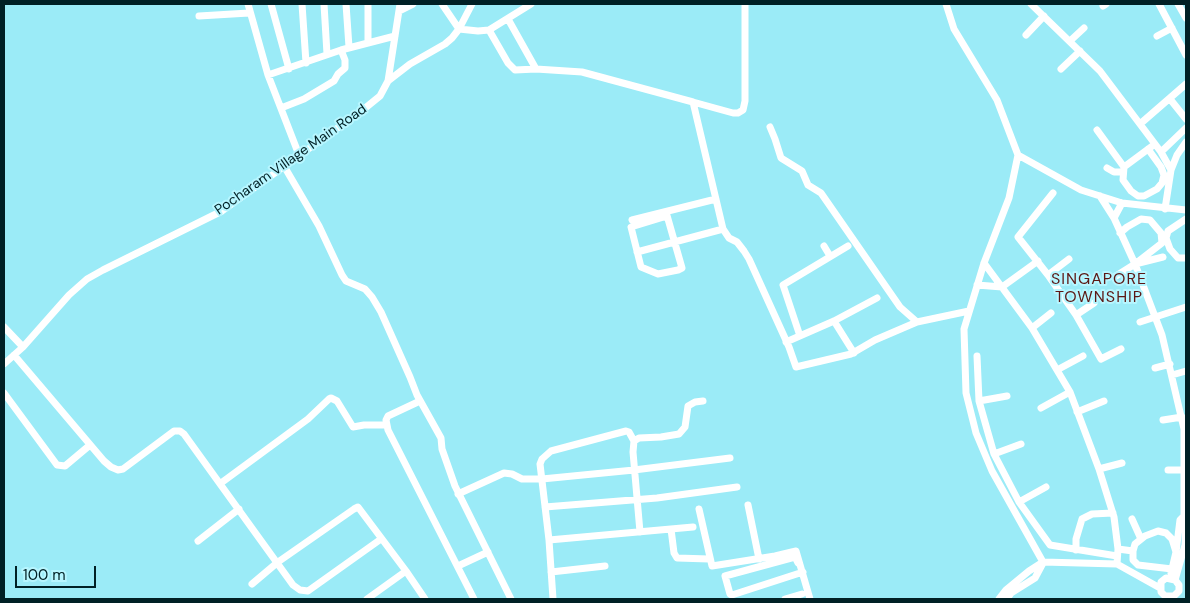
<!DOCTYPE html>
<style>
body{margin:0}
#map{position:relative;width:1190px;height:603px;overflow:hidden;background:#9bebf7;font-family:"DM Sans",sans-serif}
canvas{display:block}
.frame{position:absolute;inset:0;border:5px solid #002025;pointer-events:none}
.scale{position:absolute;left:15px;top:566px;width:81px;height:22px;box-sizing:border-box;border:2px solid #002025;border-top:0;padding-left:6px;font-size:15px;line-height:18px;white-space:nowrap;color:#002025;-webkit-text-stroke:4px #b7f6ff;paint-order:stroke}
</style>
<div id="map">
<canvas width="1190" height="603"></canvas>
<div class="frame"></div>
<div class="scale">100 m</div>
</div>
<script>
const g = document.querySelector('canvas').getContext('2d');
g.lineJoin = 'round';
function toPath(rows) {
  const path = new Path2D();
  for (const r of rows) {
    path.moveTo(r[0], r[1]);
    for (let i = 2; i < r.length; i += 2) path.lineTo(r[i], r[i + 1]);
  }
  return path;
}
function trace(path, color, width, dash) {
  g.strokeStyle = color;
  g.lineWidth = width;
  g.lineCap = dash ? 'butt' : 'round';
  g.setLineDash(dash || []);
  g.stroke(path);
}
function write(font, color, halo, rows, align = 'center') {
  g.font = font + ' "DM Sans",sans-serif';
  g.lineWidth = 4;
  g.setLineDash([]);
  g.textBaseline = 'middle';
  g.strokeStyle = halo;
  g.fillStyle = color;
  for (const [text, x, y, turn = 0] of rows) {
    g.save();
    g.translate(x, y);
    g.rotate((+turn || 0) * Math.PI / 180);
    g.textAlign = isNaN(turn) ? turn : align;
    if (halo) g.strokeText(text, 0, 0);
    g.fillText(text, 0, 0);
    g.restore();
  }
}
const minor = toPath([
 [248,4,268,75,299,155],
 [271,4,289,69],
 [302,4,306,63],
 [324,4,327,54],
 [346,4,349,47],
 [368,4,368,42],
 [442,4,459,29,478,31,489,30,531,4],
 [946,4,954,29,997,100,1018,155,1009,198,984,263,964,329,966,393,976,433,992,471,1043,562],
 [1031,4,1100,71,1161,152,1171,170],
 [1159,4,1186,55],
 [1178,4,1186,18],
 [1103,6,1106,4],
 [399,11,413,4],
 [199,16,249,13],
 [508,19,536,69],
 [489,30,508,63,515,70,536,69,582,72,693,102,723,229,729,238,737,242,744,251,749,259,789,347,796,367,851,354,875,340,917,322],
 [1026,35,1044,16],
 [1157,36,1172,28],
 [1070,41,1084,28],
 [1061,69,1080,51],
 [268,75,341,50,395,36],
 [388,81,410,64,445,44,452,38,459,29,472,4],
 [1170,99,1186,119],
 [693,102,733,113,738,113,743,110,745,101,745,4],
 [281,108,304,99,334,81,338,74,345,68,345,60,341,50],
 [1140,124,1186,84],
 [770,127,775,139,781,158,802,171,808,185,821,193,900,307,917,322,969,311],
 [1097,130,1124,167],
 [1148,149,1161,167,1164,175,1162,183,1157,189,1144,196,1138,196,1131,191,1123,180,1124,167,1155,144],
 [1161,152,1186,128],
 [1018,155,1081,190,1122,203,1186,210],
 [284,166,319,226,342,275,346,281,365,289,372,297,381,312,410,377,417,395,441,438,442,449,455,486,511,599],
 [1107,168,1114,172,1122,172],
 [1053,193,1018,237,1048,275,1076,315,1101,359,1121,349],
 [1100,196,1114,218],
 [1122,203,1114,218,1135,264,1162,335,1184,429,1184,516,1186,523,1185,545,1175,580,1179,585,1179,591,1174,596,1165,596,1161,592,1161,582,1166,578,1175,580],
 [1165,209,1171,170,1177,155,1186,142],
 [666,212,682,268,678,270,658,274,641,267,631,227,667,216],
 [1186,219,1168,231,1166,238,1170,249,1178,258,1186,258],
 [632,220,716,199],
 [1120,233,1127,227,1141,219,1150,220,1161,233,1162,243,1135,264],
 [824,246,830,256],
 [637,252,723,229],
 [984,263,1032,328,1070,392,1099,469,1114,517,1118,549,1117,564],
 [1048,275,1069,259],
 [1116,276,1135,264,1163,257],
 [977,285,1002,287,1038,261],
 [1076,315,1094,303],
 [834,321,854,353],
 [1140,322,1186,307],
 [4,327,23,347],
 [1032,328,1051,313],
 [800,336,783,285,848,246],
 [786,342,834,321,877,298],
 [14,355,104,461,111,467,118,470,123,469,174,431,180,431,184,434,293,585,300,590,308,591,381,539],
 [977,356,979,401,994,454,1019,502,1050,545,1117,556],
 [4,364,23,347,69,295,87,279,103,270,222,211,364,109,380,96,388,81,400,4],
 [1155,368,1170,364],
 [1057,370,1083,356],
 [1172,375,1186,371],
 [4,393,57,465,65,466,90,445],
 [420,401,388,416,386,420,388,430,474,599],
 [979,401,1007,396],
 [1041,408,1070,392],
 [1077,412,1104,401],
 [1163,420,1182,417],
 [994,454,1021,444],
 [1099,469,1122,463],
 [1168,470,1185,470],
 [221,483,308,419,329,399,331,398,337,401,353,427,364,425,387,425],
 [458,494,504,473,512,474,522,479,542,479,634,470,730,458],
 [1019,502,1046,487],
 [748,505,759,559],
 [545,507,657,498,737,487],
 [699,509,712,566,775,556,796,551,810,599],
 [1132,519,1141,539],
 [671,529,674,553,677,558,709,559],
 [640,532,633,452,634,441,639,438,661,437,679,434,685,427,688,406,695,402,703,401],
 [549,540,693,527],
 [198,541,239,509],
 [1118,549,1133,551],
 [1076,550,1076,539,1082,519,1092,514,1113,513],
 [798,563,795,557,725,576,730,594,732,595,803,572],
 [458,566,488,552],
 [1172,569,1138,565,1133,560,1133,551,1135,544,1145,536,1158,531,1166,533,1172,539,1176,552],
 [551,572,605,566],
 [1171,573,1176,552,1180,520,1184,516],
 [252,584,278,562,354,509,358,507,406,571,425,599],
 [367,599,406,571],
 [553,599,549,540,540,464,542,459,551,451,626,431,629,432,634,441],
 [785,599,802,594],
 [999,599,1006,590,1029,571,1043,562,1117,564,1160,588],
 [1007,599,1011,593,1035,578,1043,563]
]);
const streetNames = [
 ["Pocharam Village Main Road",291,160,-35]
];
const quarterNames = [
 ["SINGAPORE",1099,280],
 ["TOWNSHIP",1099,298]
];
trace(minor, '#fff', 7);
write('14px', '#002025', '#b7f6ff', streetNames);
g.letterSpacing = '1px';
write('16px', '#5c1714', '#b7f6ff', quarterNames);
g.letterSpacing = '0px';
</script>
